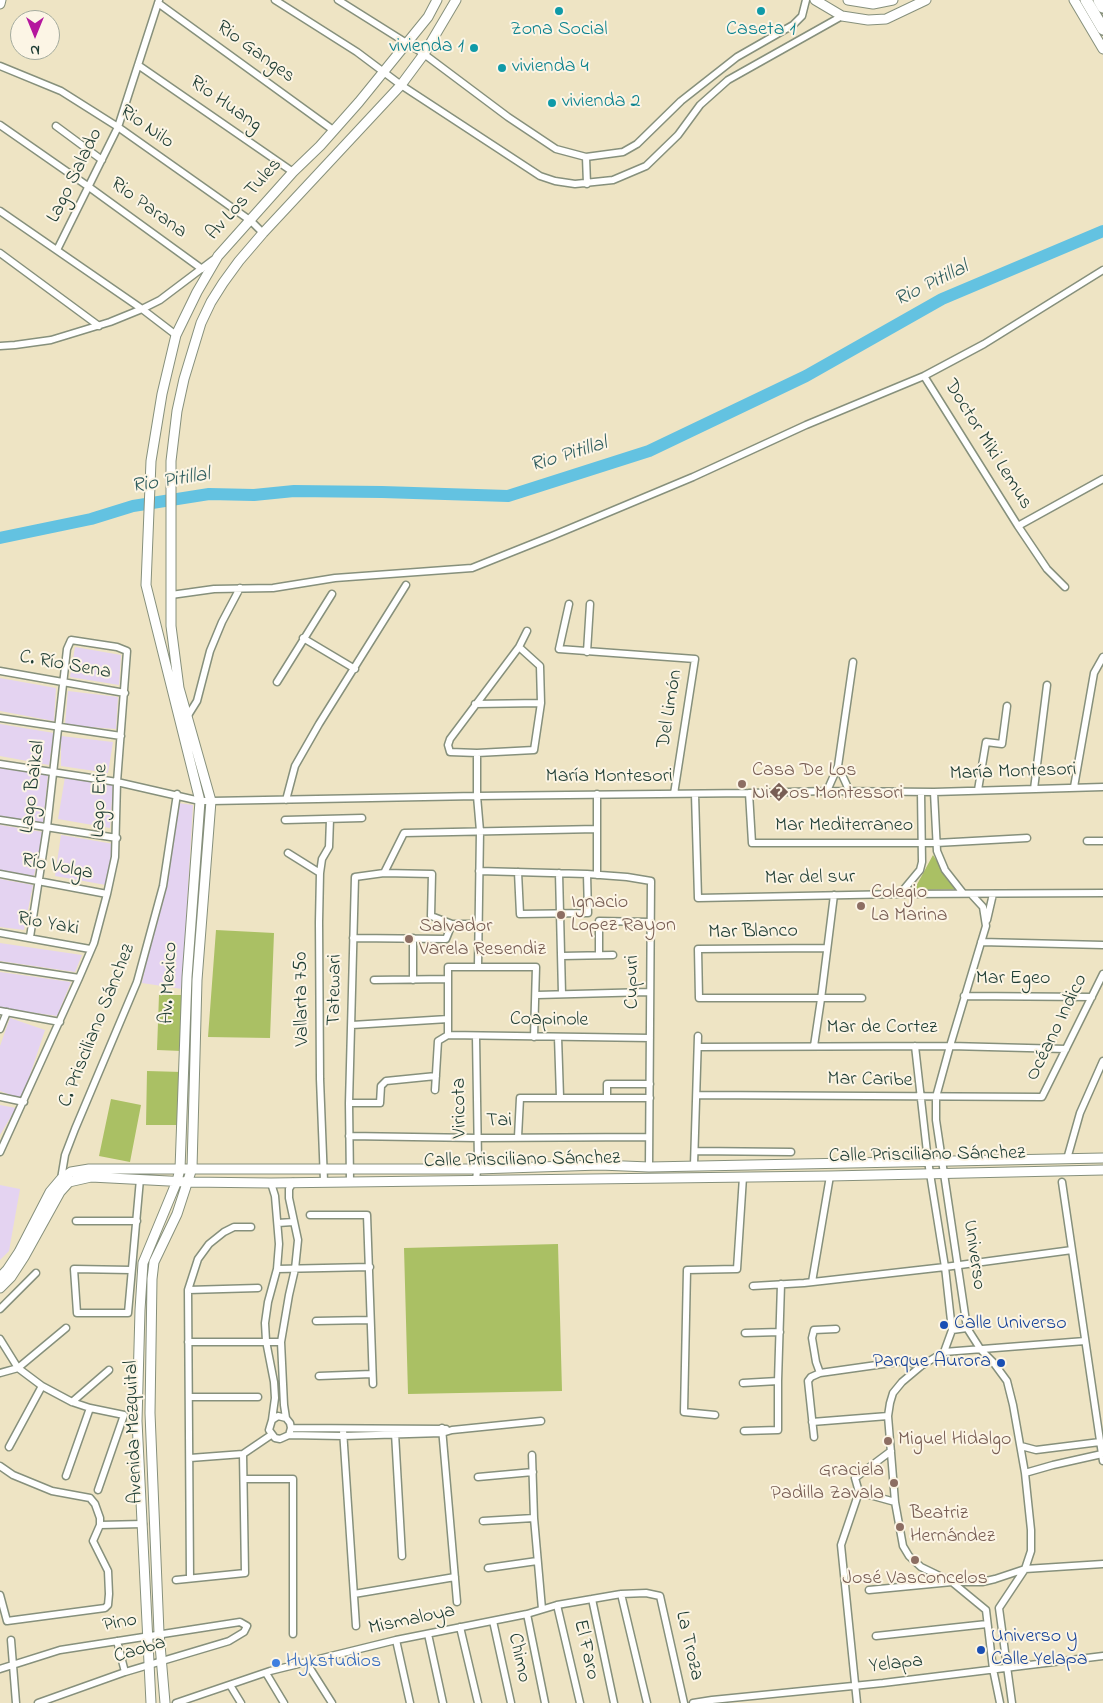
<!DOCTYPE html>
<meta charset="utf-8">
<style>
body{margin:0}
#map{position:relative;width:1103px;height:1703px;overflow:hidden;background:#eee4c4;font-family:"Indie Flower",sans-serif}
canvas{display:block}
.north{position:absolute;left:10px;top:10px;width:50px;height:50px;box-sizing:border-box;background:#fcf5e5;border:1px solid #a4ab9e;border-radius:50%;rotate:180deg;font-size:14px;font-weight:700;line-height:20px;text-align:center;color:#1f3d34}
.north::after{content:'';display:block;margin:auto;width:18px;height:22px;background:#b5179e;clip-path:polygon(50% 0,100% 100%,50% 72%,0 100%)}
</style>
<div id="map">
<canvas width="1103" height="1703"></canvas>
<div class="north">N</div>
</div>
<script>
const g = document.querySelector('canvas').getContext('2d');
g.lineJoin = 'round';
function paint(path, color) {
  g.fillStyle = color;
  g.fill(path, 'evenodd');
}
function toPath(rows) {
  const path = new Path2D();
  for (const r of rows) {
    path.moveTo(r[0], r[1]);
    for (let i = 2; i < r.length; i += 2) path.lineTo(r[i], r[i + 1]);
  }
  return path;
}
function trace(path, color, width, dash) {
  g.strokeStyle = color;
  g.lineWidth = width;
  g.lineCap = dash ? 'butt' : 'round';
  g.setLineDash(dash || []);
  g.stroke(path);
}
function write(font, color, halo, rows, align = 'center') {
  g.font = font + ' "Indie Flower",sans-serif';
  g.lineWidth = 4;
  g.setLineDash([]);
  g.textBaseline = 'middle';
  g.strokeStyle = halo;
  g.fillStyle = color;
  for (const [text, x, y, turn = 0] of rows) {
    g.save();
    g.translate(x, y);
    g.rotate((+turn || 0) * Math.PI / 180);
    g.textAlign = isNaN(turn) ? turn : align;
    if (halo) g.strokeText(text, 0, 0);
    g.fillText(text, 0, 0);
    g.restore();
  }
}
const built = toPath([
 [75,647,121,655,119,685,70,677],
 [0,678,56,688,54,721,0,711],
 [68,691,118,697,116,729,65,725],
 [0,724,54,733,49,765,0,756],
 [61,736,113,742,108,773,61,766],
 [0,768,48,775,43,823,0,816],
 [65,777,113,785,110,828,58,819],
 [178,803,193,805,182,989,142,983],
 [0,825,43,832,34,876,0,870],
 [61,835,114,844,106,885,55,876],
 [0,879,33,885,24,930,0,927],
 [0,943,82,955,75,972,0,961],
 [0,972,71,982,57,1016,0,1008],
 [10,1018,45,1030,22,1099,0,1091,0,1046],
 [0,1105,16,1108,0,1135],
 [0,1185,20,1189,9,1251,0,1260]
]);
const green = toPath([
 [933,855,948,878,955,889,914,890],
 [216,930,274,933,270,1038,208,1037],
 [159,995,184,995,182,1051,157,1050],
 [147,1071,182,1072,181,1125,146,1125],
 [111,1099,141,1105,130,1162,99,1156],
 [558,1244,562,1391,408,1394,404,1248]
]);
const river = toPath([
 [0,538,91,519,133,506,209,494,254,495,294,491,382,492,508,496,649,451,806,376,942,299,1103,231]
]);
const street = toPath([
 [275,0,357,52,401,85,540,176,555,181,575,184,613,180,646,166,678,135,700,105,728,80,842,16],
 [338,0,424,54,508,117,556,149,586,157,623,152,637,144,681,101,737,57,793,25,802,16,806,0],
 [158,3,333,130],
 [138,65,293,172],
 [0,66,61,91,118,127,251,221,263,233],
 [0,125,89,187,202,269],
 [56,126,102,160],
 [586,157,587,184],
 [0,211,142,309,176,335],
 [57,250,118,127,159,0],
 [0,253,99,326],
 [0,346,15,345,51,340,110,322,142,309,160,300,213,260],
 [924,376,1018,526,1103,479],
 [1018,526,1047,569,1065,587],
 [171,595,214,589,273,588,335,578,472,568,552,536,693,477,806,425,924,376,984,344,1103,270],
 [569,604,559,649,695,659,674,794],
 [303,638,355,669],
 [519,647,540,666,541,703,534,750,477,753,450,752,448,745,450,739,519,647,527,631],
 [587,652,590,604],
 [0,671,125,693],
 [277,682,332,594],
 [475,704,541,703],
 [187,717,197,701,210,651,222,622,240,588],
 [0,718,121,736],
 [477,753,477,796,480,831,478,966],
 [0,764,117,782,200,801,211,801,477,796,749,793,827,791,934,792,1103,787],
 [838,766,849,790],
 [1074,787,1094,673,1103,657],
 [1034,789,1047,685],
 [978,790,986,742,1002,744,1007,706],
 [827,791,838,766,853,662],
 [934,792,937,851,945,870,963,893],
 [749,793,752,843,936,843,1027,838],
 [597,794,597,875],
 [695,794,698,898,900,894,1103,893],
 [286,800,295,766,319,724,406,585],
 [0,820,117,838],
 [285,820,362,818],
 [1087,841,1103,841],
 [288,853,320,873],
 [479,871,587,874,627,877,651,881,649,1167],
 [518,872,520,914,588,913,587,874],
 [384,873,404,833,597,829],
 [559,873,562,994],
 [0,874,107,894],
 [900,894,920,870,922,862,921,792],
 [971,894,983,907,986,926,950,1046,936,1097,936,1120,967,1328,981,1350,993,1362,1007,1381,1013,1405,1025,1473,1031,1530,1031,1551,1025,1569,999,1608,1012,1703],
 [987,920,993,894],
 [0,933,90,949],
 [353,938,446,939,452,924,478,924],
 [981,942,1103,945],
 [826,948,698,949,699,998,862,998],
 [599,955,599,921,650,922],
 [562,956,613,955],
 [0,966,79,978],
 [374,980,448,979],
 [413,980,413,938],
 [537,995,649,992],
 [964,996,1092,997],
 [0,1011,60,1022],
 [352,1025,448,1019],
 [0,1029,7,1012],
 [448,1035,448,967,536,967,534,1037],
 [448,1035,650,1038],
 [476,1036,478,1162,476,1180],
 [558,1037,560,1097],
 [814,1046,821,999,834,895],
 [915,1046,928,1161,945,1267,952,1330,944,1352],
 [698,1047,950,1046,1066,1049],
 [435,1090,438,1041,448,1035],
 [697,1095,1042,1097,1103,974],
 [0,1097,24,1102],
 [607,1097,607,1084,650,1084],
 [349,1103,380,1103,381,1086,386,1081,436,1076],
 [349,1136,477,1138,649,1137],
 [518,1137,520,1098,650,1098],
 [695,1151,791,1152],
 [0,1152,79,978,94,943,107,894,115,857,117,782,127,651,117,647,71,640,67,649,47,827,30,937],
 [1067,1159,1080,1113,1103,1061],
 [694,1165,698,1036],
 [61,1179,65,1155,75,1129,137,982,163,886,177,794],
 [324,1181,320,1079,319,922,320,873,322,859,329,847,330,819],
 [350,1181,349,1103,355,877,384,873,432,874,431,916,452,924],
 [1062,1182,1103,1461],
 [271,1183,275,1196,279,1244,277,1269,268,1302,265,1323,266,1341,274,1382,275,1398,272,1420],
 [310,1215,367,1215,373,1384],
 [76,1221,137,1221],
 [278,1223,293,1222],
 [277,1269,370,1267],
 [131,1270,74,1269,77,1313,128,1313,140,1179],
 [812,1282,830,1176],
 [753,1286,804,1283,945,1267,1072,1250],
 [188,1290,258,1288],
 [0,1309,36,1273],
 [316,1321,370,1320],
 [952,1330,967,1328],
 [745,1333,780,1332],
 [0,1339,18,1368,42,1386,72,1402,90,1408,124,1415,98,1490],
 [188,1342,281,1342],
 [0,1373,18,1368,66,1328],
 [820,1373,816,1362,812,1338,814,1330,836,1329],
 [319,1376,372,1374],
 [743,1383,778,1381],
 [189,1397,258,1397],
 [72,1402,109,1370],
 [715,1415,684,1412,687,1270,737,1269,743,1177],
 [286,1418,278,1416,272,1420,269,1430,275,1438,280,1439,289,1435,291,1428,290,1423,286,1418,284,1405,281,1342,289,1295,295,1269,298,1240,289,1198,289,1189,293,1182],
 [812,1422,888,1416],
 [291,1428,446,1429],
 [442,1428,457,1602],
 [343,1430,356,1626],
 [744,1431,778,1430,778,1381,781,1284],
 [395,1433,402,1556],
 [289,1435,343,1436,442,1433,452,1430,541,1421],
 [814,1437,808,1381,811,1377,820,1373,905,1361,921,1366],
 [1021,1446,1036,1450,1100,1442],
 [9,1447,42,1386],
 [532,1455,534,1518,542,1609],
 [190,1458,243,1454],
 [0,1466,13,1475,52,1491,90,1498,95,1504,100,1518,100,1525,143,1524],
 [1025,1473,1053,1465,1102,1454],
 [66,1476,90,1408],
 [478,1477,533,1472],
 [244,1479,293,1479,293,1634],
 [859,1492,855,1478,891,1451],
 [483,1521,534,1518],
 [488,1568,537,1561],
 [190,1578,188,1290,198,1259,209,1244,224,1232,234,1227,251,1227],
 [176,1580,245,1573,243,1454,271,1435],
 [869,1590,952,1582,982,1582,995,1579,1025,1569,1103,1564],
 [354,1594,455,1577],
 [621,1594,647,1703],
 [0,1595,7,1621,105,1608,108,1605,109,1594,108,1571,93,1541,100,1525],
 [592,1599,614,1703],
 [557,1605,580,1703],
 [527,1614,545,1703],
 [493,1621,511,1703],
 [460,1627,478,1703],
 [428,1634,443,1703],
 [876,1636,987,1624],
 [11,1640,16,1703],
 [396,1640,410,1703],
 [117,1641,125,1672],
 [306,1662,332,1703],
 [0,1669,60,1650,240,1622,247,1626,244,1632,229,1641,125,1672,38,1703],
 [266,1673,284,1703],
 [230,1685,241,1703],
 [176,1703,270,1671,396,1640,527,1614,557,1605,621,1594,646,1593,660,1596,684,1703],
 [693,1703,712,1700,883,1683,1103,1656],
 [857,1703,841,1545,859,1492,895,1502],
 [1000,1703,993,1669,986,1610,952,1582,921,1567,909,1556,903,1546,895,1502,888,1416,890,1403,893,1393,902,1382,921,1366,944,1352,1085,1341]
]);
const secondary = toPath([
 [815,0,842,16,868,20,886,19,926,0],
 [848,0,873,4,893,0],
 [1074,0,1103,49],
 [0,4,1,0],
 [0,1277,7,1270,19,1252,50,1192,61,1179,71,1172,89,1169,477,1169,600,1165,649,1167,1103,1158],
 [0,1288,11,1277,24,1257,60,1192,69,1182,91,1177,188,1182,271,1183,830,1176,1103,1170],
 [151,1703,137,1421,140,1310,143,1263,177,1181,180,1169,187,977,200,801,146,585,151,461,162,394,176,335,197,292,218,256,293,172,320,146,359,102,428,17,437,0],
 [165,1703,159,1633,150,1413,152,1279,154,1262,177,1214,192,1168,197,980,211,801,179,688,171,626,171,461,177,411,184,379,201,323,211,302,223,283,239,261,263,233,401,85,424,54,456,0]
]);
const highway = toPath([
 [1086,0,1103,29],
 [1099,0,1103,7]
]);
const markers = [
 [559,11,5,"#0f9aa8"],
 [761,11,5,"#0f9aa8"],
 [474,48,5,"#0f9aa8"],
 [502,68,5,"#0f9aa8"],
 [552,103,5,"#0f9aa8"],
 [742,784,5,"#8d6e63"],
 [861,906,5,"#8d6e63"],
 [561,915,5,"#8d6e63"],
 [409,939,5,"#8d6e63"],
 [944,1325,5,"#1a4fb4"],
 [1001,1363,5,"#1a4fb4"],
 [888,1441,5,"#8d6e63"],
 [894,1483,5,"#8d6e63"],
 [900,1527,5,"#8d6e63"],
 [915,1560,5,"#8d6e63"],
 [981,1650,5,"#1a4fb4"],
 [276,1663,5,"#3f7fe0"]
];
const cultureNames = [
 ["Zona Social",559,31],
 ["Caseta 1",761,31],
 ["vivienda 1",464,48,"right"],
 ["vivienda 4",512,68,"left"],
 ["vivienda 2",562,103,"left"]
];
const streetNames = [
 ["Rio Ganges",255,53,36],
 ["Rio Huang",225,105,35],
 ["Rio Nilo",146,128,35],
 ["Lago Salado",76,176,-64],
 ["Av Los Tules",245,200,-48],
 ["Rio Parana",148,209,36],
 ["Doctor Miki Lemus",987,445,58],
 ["C. Río Sena",65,666,10],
 ["Del Limón",671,709,-81],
 ["María Montesori",1013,773,-2],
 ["María Montesori",609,778],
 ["Lago Baikal",34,787,-83],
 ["Lago Erie",101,801,-88],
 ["Mar Mediterraneo",844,827],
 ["Río Volga",57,868,11],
 ["Mar del sur",810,879,-1],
 ["Rio Yaki",48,925,10],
 ["Mar Blanco",753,933,-1],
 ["Mar Egeo",1013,980],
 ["Cupuri",634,982,-90],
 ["Av. Mexico",170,983,-87],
 ["Tatewari",336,990,-89],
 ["Vallarta 750",303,999,-91],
 ["Coapinole",549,1021,1],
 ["C. Prisciliano Sánchez",98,1026,-68],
 ["Océano Indico",1058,1028,-64],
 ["Mar de Cortez",882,1029],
 ["Mar Caribe",870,1081,1],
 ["Viricota",461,1108,-91],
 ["Tai",499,1122,-1],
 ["Calle Prisciliano Sánchez",927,1156,-1],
 ["Calle Prisciliano Sánchez",522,1161,-1],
 ["Universo",973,1255,82],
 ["Avenida Mezquital",135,1432,-92],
 ["Mismaloya",412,1621,-12],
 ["Pino",120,1624,-10],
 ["La Troza",688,1646,77],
 ["El Faro",585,1650,77],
 ["Caoba",140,1651,-17],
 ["Chimo",518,1658,78],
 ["Yelapa",896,1665,-6]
];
const educationNames = [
 ["Casa De Los",752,772],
 ["Ni�os Montessori",752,795],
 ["Colegio",871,894],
 ["La Marina",871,917],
 ["Ignacio",571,904],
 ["Lopez Rayon",571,927],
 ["Salvador",419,928],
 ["Varela Resendiz",419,951],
 ["Miguel Hidalgo",898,1441],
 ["Graciela",884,1472,"right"],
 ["Padilla Zavala",884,1495,"right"],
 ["Beatriz",910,1515],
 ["Hernández",910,1538],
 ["José Vasconcelos",915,1580,"center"]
];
const transitNames = [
 ["Calle Universo",954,1325],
 ["Parque Aurora",991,1363,"right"],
 ["Universo y",991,1638],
 ["Calle Yelapa",991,1661]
];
const shopNames = [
 ["Hykstudios",286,1663]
];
const waterNames = [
 ["Rio Pitillal",932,285,-26],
 ["Rio Pitillal",569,456,-17],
 ["Rio Pitillal",171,482,-9]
];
paint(built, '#e4d3f1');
paint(green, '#aac064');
trace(river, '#63c2e1', 12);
trace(street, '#86907c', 9);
trace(secondary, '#86907c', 11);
trace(highway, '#86907c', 14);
trace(street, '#fff', 6);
trace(secondary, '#fff', 9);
trace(highway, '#fff', 11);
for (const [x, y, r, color] of markers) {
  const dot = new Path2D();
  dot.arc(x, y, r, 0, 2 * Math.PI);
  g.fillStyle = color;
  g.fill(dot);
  trace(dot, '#fcf5e5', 2);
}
write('20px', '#0d838f', '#fcf5e5', cultureNames);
write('20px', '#1f3d34', '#fcf5e5', streetNames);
write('20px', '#785e54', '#fcf5e5', educationNames, 'left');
write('20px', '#164399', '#fcf5e5', transitNames, 'left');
write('20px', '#366cbe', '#fcf5e5', shopNames, 'left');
write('italic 21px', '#305e5f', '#fcf5e5', waterNames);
</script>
